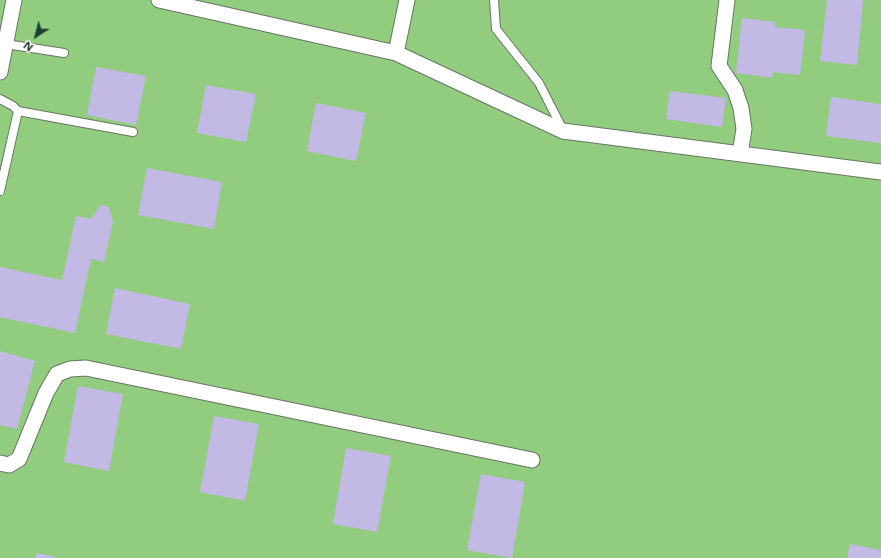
<!DOCTYPE html>
<style>
body{margin:0}
#map{position:relative;width:881px;height:558px;overflow:hidden;background:#e9dfbb;font-family:"Shantell Sans",sans-serif}
canvas{display:block}
.north{position:absolute;left:16px;top:16px;width:40px;height:40px;-webkit-text-stroke:3px #fff;paint-order:stroke;rotate:216deg;font-size:11px;font-weight:700;line-height:16px;text-align:center;color:#1f3d34}
.north::after{content:'';display:block;margin:auto;width:14px;height:18px;background:#1f3d34;clip-path:polygon(50% 0,100% 100%,50% 72%,0 100%)}
</style>
<div id="map">
<canvas width="881" height="558"></canvas>
<div class="north">N</div>
</div>
<script>
const g = document.querySelector('canvas').getContext('2d');
g.lineJoin = 'round';
function paint(path, color) {
  g.fillStyle = color;
  g.fill(path, 'evenodd');
}
function toPath(rows) {
  const path = new Path2D();
  for (const r of rows) {
    path.moveTo(r[0], r[1]);
    for (let i = 2; i < r.length; i += 2) path.lineTo(r[i], r[i + 1]);
  }
  return path;
}
function trace(path, color, width, dash) {
  g.strokeStyle = color;
  g.lineWidth = width;
  g.lineCap = dash ? 'butt' : 'round';
  g.setLineDash(dash || []);
  g.stroke(path);
}
const green = toPath([
 [0,0,881,0,881,558,0,558]
]);
const building = toPath([
 [827,0,863,0,857,65,820,61],
 [742,18,775,22,775,27,805,30,800,75,773,72,772,78,736,73],
 [96,67,146,76,136,125,87,115],
 [206,85,256,94,246,142,197,133],
 [670,91,726,98,722,127,666,119],
 [831,97,881,104,881,143,826,136],
 [316,103,366,113,356,161,307,151],
 [147,168,222,182,214,229,138,215],
 [101,205,109,207,113,222,104,262,91,259,75,333,0,317,0,267,62,280,76,216,91,219],
 [115,288,190,304,181,349,106,334],
 [0,351,35,361,17,429,0,425],
 [78,386,123,394,109,471,64,462],
 [214,416,259,424,245,501,200,492],
 [346,448,391,456,377,532,333,524],
 [481,474,525,482,512,558,467,550],
 [850,544,881,550,881,558,847,558],
 [37,553,56,557,56,558,35,558]
]);
const service = toPath([
 [494,0,496,29,539,83,563,130],
 [6,44,64,53],
 [0,99,13,106,18,111,0,191],
 [18,111,133,132]
]);
const minor = toPath([
 [159,0,396,53,563,131,881,172],
 [727,0,719,66,735,90,741,108,744,129,740,154],
 [396,53,407,0],
 [0,72,14,0],
 [0,463,9,465,19,459,46,393,57,374,70,369,86,368,532,460]
]);
paint(green, '#92cc7f');
paint(building, '#c2b9e5');
trace(service, '#667663', 10);
trace(minor, '#667663', 17);
trace(service, '#fff', 8);
trace(minor, '#fff', 15);
</script>
